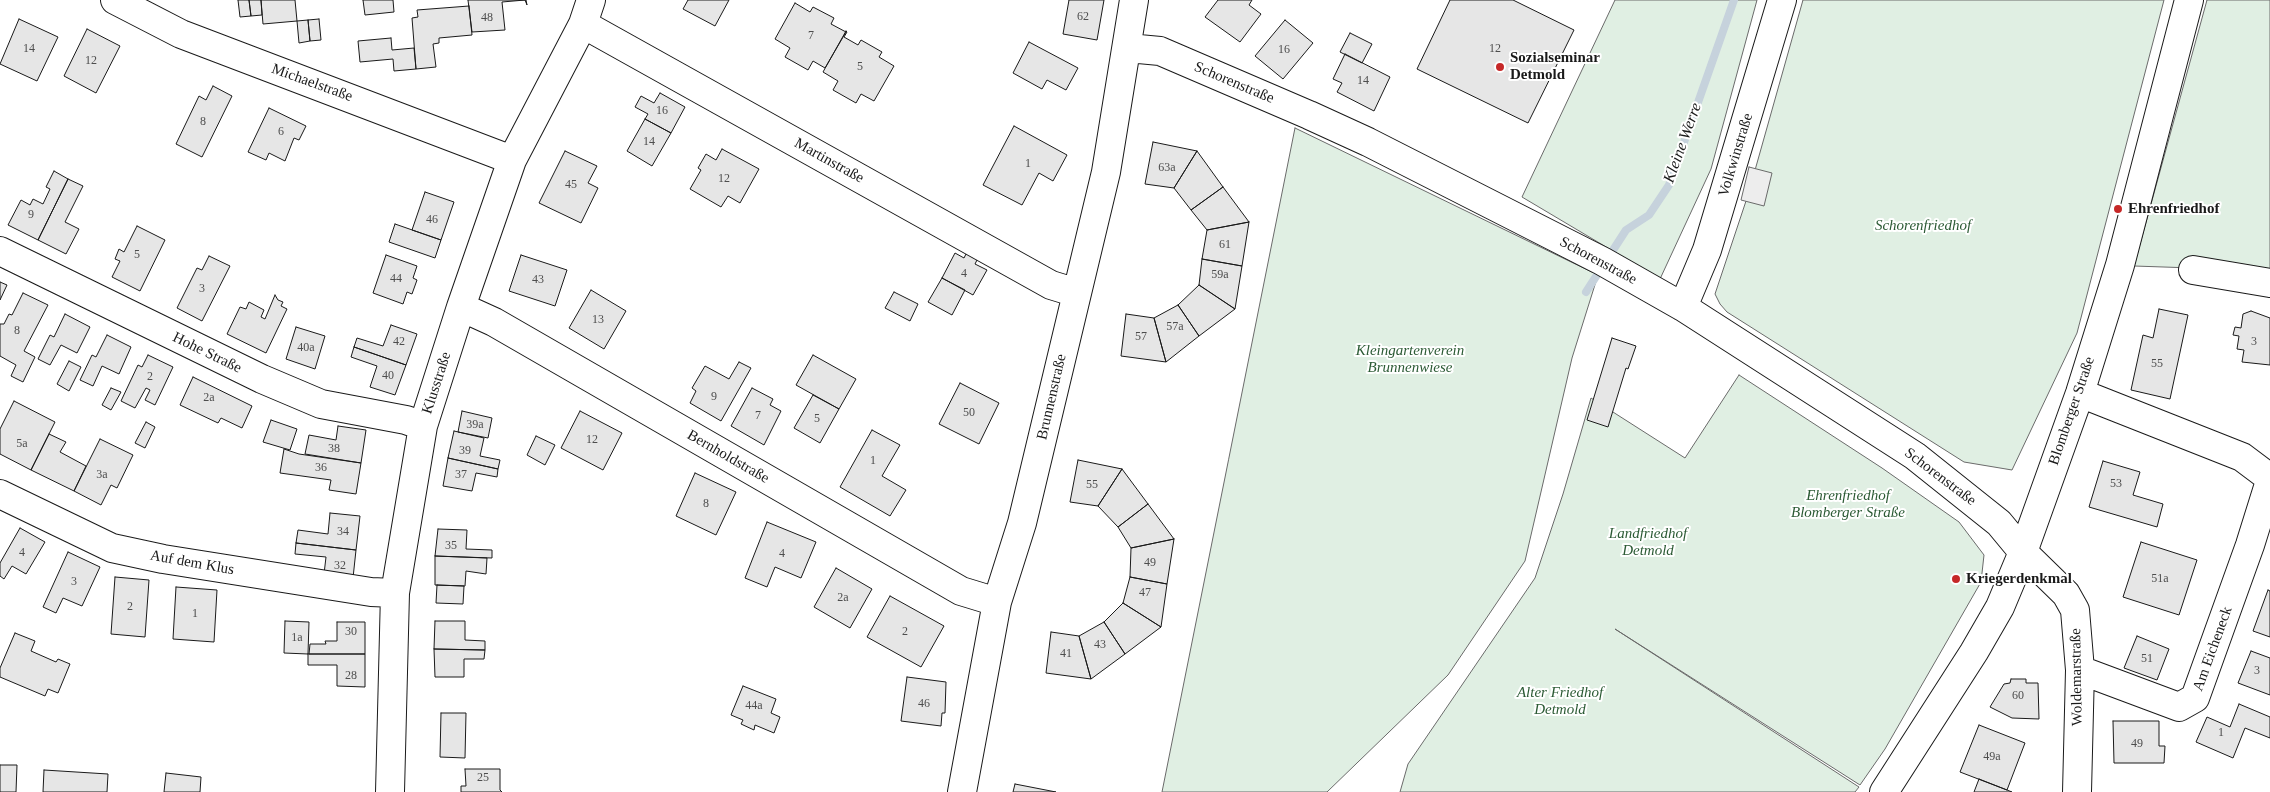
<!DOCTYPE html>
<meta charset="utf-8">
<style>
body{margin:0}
canvas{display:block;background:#fff}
</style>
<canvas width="2270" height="792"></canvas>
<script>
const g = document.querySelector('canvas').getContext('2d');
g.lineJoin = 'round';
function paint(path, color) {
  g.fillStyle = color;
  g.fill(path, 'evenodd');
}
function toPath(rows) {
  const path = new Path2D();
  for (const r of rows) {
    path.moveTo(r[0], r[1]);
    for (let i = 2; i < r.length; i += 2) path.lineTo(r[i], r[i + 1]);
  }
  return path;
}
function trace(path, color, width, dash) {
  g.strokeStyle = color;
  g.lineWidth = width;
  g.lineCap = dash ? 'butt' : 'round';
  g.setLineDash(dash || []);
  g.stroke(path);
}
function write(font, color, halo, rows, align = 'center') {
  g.font = font + ' Georgia,serif';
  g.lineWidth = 4;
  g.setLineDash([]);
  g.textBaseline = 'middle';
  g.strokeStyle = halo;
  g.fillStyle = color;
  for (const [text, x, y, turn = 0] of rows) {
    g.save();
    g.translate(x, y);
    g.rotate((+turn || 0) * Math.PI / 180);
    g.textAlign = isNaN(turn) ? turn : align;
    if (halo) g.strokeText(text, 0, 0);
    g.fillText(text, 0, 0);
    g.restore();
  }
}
const green = toPath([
 [1615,0,1757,0,1711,169,1660,279,1522,197,1615,0],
 [1803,0,2164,0,2077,333,2012,470,1964,462,1727,312,1720,304,1715,294,1748,195,1803,0],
 [2207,0,2270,0,2270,278,2193,268,2134,266,2207,0],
 [1295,128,1598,275,1572,358,1525,561,1448,675,1327,792,1162,792,1295,128],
 [1739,375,1882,468,1959,522,1984,555,1981,582,1885,749,1860,785,1615,629,1859,787,1855,792,1400,792,1408,764,1535,578,1563,494,1591,398,1685,458,1739,375]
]);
const parking = toPath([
 [1749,167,1772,173,1764,206,1741,200,1749,167]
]);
const stream = toPath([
 [1586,292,1626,230,1649,215,1669,185,1734,0]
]);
const building = toPath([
 [238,0,249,0,251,16,240,17,238,0],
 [249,0,261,0,262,15,251,16,249,0],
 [261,0,295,0,297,21,263,24,261,0],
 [363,0,393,0,394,12,365,15,363,0],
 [468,0,526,0,527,5,525,0,502,2,505,30,472,32,468,0],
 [688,0,729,0,715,26,683,9,688,0],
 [1069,0,1104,0,1097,40,1063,34,1069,0],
 [1218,0,1252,0,1249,5,1261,14,1240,42,1205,17,1218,0],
 [1450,0,1513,0,1574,30,1528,123,1417,69,1450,0],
 [795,3,810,12,813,7,834,18,831,24,846,32,825,68,813,61,808,70,785,57,790,48,775,39,795,3],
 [469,6,472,35,439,38,439,43,433,44,436,67,416,69,412,18,418,17,417,10,469,6],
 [19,19,58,37,37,81,0,64,19,19],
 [319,19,321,40,310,41,308,20,319,19],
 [308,20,310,41,299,43,297,21,308,20],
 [1285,20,1313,43,1283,79,1255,56,1285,20],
 [87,29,120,46,96,93,64,76,87,29],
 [846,31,847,32,844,37,858,45,861,40,882,52,879,57,894,66,874,101,861,94,856,103,833,90,838,81,823,72,846,31],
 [1350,33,1372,44,1362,63,1340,52,1350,33],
 [391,38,392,50,414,48,416,69,394,71,393,59,360,62,358,41,391,38],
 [1029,42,1078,68,1066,90,1047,80,1042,89,1013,73,1029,42],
 [1345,54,1390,77,1374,111,1337,92,1342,83,1333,79,1345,54],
 [213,86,232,96,202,157,176,144,199,96,206,100,213,86],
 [660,93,685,107,671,133,645,119,648,114,635,107,641,96,654,103,660,93],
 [269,108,306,126,299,140,294,138,285,161,269,153,266,160,248,152,269,108],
 [645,119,671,133,652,166,627,151,645,119],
 [1014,126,1067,155,1053,181,1039,173,1022,205,983,185,1014,126],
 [1153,142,1197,151,1174,188,1145,184,1153,142],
 [722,149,759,169,740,203,728,196,721,207,690,189,701,170,698,168,706,154,716,160,722,149],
 [565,151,597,166,588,183,598,188,581,223,539,203,565,151],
 [1197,151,1223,187,1191,210,1174,188,1197,151],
 [54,171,68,179,38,240,8,225,21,200,30,205,33,199,43,204,50,189,46,187,54,171],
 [68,179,83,186,65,222,79,229,66,254,38,240,68,179],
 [1223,187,1249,222,1207,230,1191,210,1223,187],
 [425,192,454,202,441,240,412,230,425,192],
 [1249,222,1242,266,1202,259,1207,230,1249,222],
 [395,224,441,240,435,258,389,242,395,224],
 [137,226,165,240,140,291,112,277,120,261,115,259,119,249,124,252,137,226],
 [967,252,978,258,975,264,987,270,973,295,942,278,955,253,964,258,967,252],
 [386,255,417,266,413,278,417,280,412,294,407,292,403,304,373,293,386,255],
 [521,255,567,270,555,306,509,291,521,255],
 [209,256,230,266,202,321,177,308,197,268,202,270,209,256],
 [1202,259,1242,266,1235,309,1199,285,1202,259],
 [942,278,965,290,952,315,928,302,942,278],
 [0,282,7,285,0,300,0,282],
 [1199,285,1235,309,1199,336,1178,305,1199,285],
 [591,290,626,311,604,349,569,328,591,290],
 [894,292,918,304,910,321,885,308,894,292],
 [23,293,48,305,24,351,35,357,23,382,11,376,16,365,0,356,0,324,4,324,9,314,12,315,23,293],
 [275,295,278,300,283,302,281,306,287,309,266,353,227,334,240,307,246,309,249,302,264,310,261,317,265,319,275,295],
 [1178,305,1199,336,1166,362,1154,318,1178,305],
 [2159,309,2188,315,2170,399,2131,390,2143,335,2153,338,2159,309],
 [2251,311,2270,318,2270,365,2242,362,2244,350,2237,349,2239,336,2233,335,2235,327,2241,328,2243,314,2251,311],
 [65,314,90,327,77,353,61,345,50,365,38,359,50,335,54,337,65,314],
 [1126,314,1154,318,1166,362,1121,356,1126,314],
 [391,325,417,334,406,365,354,347,357,338,383,346,391,325],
 [296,327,325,336,315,369,286,359,296,327],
 [107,335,131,347,119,374,102,366,93,386,80,380,92,355,96,357,107,335],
 [1612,338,1636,346,1628,369,1626,368,1608,427,1587,420,1612,338],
 [354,347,406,365,395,395,370,387,377,366,351,357,354,347],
 [148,355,173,367,155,405,145,400,150,390,146,388,135,408,121,401,138,365,142,367,148,355],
 [813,355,856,379,839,409,796,385,813,355],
 [69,361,81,367,69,391,57,384,69,361],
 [739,362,751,368,721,421,690,403,696,391,692,388,705,366,729,379,739,362],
 [193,377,252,406,242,428,221,418,218,423,180,405,193,377],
 [960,383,999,403,979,444,939,424,960,383],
 [111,388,121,392,111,410,102,405,111,388],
 [752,388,773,399,770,405,781,411,764,445,731,426,752,388],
 [813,395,839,409,820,443,794,428,813,395],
 [14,401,55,422,31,470,0,454,0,429,14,401],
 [462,411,492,418,488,438,458,432,462,411],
 [580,411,622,433,603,470,561,448,580,411],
 [271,420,297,429,290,450,263,442,271,420],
 [146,422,155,427,145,448,135,443,146,422],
 [338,426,366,430,361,463,305,454,309,435,336,440,338,426],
 [872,430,900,445,882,476,906,490,890,516,840,487,872,430],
 [454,431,484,438,480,456,500,460,498,469,448,458,454,431],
 [49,434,66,442,60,452,86,466,74,491,31,470,49,434],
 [536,436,555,445,545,465,527,455,536,436],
 [100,439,133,455,117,488,111,485,101,505,74,491,100,439],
 [284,449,299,454,361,463,356,494,329,490,331,480,280,473,284,449],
 [448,458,498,469,497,477,476,473,472,491,443,486,448,458],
 [1078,460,1122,469,1098,506,1070,502,1078,460],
 [2103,461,2140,472,2133,495,2163,504,2157,527,2089,507,2103,461],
 [1122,469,1148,504,1118,527,1098,506,1122,469],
 [695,473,736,492,716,535,676,516,695,473],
 [1148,504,1174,539,1131,548,1118,527,1148,504],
 [330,513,360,516,356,550,296,543,298,530,328,534,330,513],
 [767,522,816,542,801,578,775,567,767,587,745,578,767,522],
 [20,528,45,542,26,574,12,566,4,579,0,576,0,563,20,528],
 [438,529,467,530,466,549,492,550,492,558,435,556,438,529],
 [1174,539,1167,584,1130,577,1131,548,1174,539],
 [2141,542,2197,560,2179,615,2123,597,2141,542],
 [296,543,356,550,353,578,324,574,326,557,295,554,296,543],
 [68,552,100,567,82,606,63,598,56,613,43,607,68,552],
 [435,556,487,558,486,574,466,571,465,586,435,585,435,556],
 [836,568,872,589,850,628,814,607,836,568],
 [115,577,149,580,145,637,111,634,115,577],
 [1130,577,1167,584,1161,627,1123,603,1130,577],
 [437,585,464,586,463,604,436,603,437,585],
 [176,587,217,590,214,642,173,639,176,587],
 [2268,590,2270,591,2270,637,2253,631,2268,590],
 [890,596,944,626,921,667,867,637,890,596],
 [1123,603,1161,627,1125,654,1104,622,1123,603],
 [285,621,309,622,308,654,284,653,285,621],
 [435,621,465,621,465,640,485,641,485,650,434,649,435,621],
 [337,622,365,622,365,654,309,654,310,644,326,644,325,641,337,641,337,622],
 [1104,622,1125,654,1091,679,1079,636,1104,622],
 [1051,632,1079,636,1091,679,1046,673,1051,632],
 [15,633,35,641,31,651,56,662,58,659,70,664,58,693,48,689,45,696,0,677,0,668,15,633],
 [2137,636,2169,649,2157,680,2124,668,2137,636],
 [434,649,485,650,484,659,464,659,464,677,435,677,434,649],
 [2251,651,2270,658,2270,695,2238,683,2251,651],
 [308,654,365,654,365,687,337,686,337,665,308,665,308,654],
 [907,677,946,682,945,713,942,713,941,726,901,721,907,677],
 [2011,679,2026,679,2026,683,2038,683,2039,719,2012,718,1990,707,2004,684,2010,683,2011,679],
 [743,686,776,699,771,713,780,717,774,733,755,725,754,730,741,724,743,720,731,715,743,686],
 [2239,704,2270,717,2270,738,2245,728,2233,758,2196,742,2207,717,2230,727,2239,704],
 [441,713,466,713,465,758,440,757,441,713],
 [2113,721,2159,721,2159,746,2165,746,2164,763,2114,763,2113,721],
 [1979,725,2025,743,2007,790,1960,772,1979,725],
 [0,765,17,765,16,792,0,792,0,765],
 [465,769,500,769,500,790,502,792,461,792,461,786,466,786,465,769],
 [44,770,108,774,107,792,43,792,44,770],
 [166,773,201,777,200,792,164,792,166,773],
 [1979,779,2007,790,2012,792,1974,792,1979,779],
 [1015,784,1056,792,1013,792,1015,784]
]);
const minor = toPath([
 [115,0,181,34,512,160],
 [583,24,1051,285,1077,293],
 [1128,48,1160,51,1309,115,1368,142,1602,261,1683,307,1915,456,1999,523,2023,552,2066,594,2075,610,2080,670,2077,792],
 [0,251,262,379,321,404,406,420,423,426],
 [2193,270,2270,283],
 [461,307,494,322,961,591,997,602],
 [1683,307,1707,250,1782,0],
 [2080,393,2242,457,2270,478],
 [0,494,112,548,163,559,371,592,395,593],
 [2080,670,2179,707,2195,698,2250,545,2270,481],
 [390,792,395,593,423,426,461,307,512,160,583,24,591,0],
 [962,792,997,602,1022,523,1106,172,1134,0],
 [1884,792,1974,652,2000,607,2023,552,2080,393,2120,265,2189,0]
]);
const markers = [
 [1500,67,5,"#c62828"],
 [2118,209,5,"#c62828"],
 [1956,579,5,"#c62828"]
];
const numberNames = [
 ["62",1083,17],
 ["48",487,18],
 ["7",811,36],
 ["14",29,49],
 ["12",1495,49],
 ["16",1284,50],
 ["12",91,61],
 ["5",860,67],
 ["14",1363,81],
 ["16",662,111],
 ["8",203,122],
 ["6",281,132],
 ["14",649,142],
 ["1",1028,164],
 ["63a",1167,168],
 ["12",724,179],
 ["45",571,185],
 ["9",31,215],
 ["46",432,220],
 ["61",1225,245],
 ["5",137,255],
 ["4",964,274],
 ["59a",1220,275],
 ["44",396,279],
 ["43",538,280],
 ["3",202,289],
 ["13",598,320],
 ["57a",1175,327],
 ["8",17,331],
 ["57",1141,337],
 ["42",399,342],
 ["3",2254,342],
 ["40a",306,348],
 ["55",2157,364],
 ["40",388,376],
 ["2",150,377],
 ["9",714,397],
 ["2a",209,398],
 ["50",969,413],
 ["7",758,416],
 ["5",817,419],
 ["39a",475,425],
 ["12",592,440],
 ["5a",22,444],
 ["38",334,449],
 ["39",465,451],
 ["1",873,461],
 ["36",321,468],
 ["3a",102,475],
 ["37",461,475],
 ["53",2116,484],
 ["55",1092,485],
 ["8",706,504],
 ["34",343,532],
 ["35",451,546],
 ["4",22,553],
 ["4",782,554],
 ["49",1150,563],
 ["32",340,566],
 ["51a",2160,579],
 ["3",74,582],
 ["47",1145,593],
 ["2a",843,598],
 ["2",130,607],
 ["1",195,614],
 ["30",351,632],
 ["2",905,632],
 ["1a",297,638],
 ["43",1100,645],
 ["41",1066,654],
 ["51",2147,659],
 ["3",2257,671],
 ["28",351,676],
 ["60",2018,696],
 ["46",924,704],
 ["44a",754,706],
 ["1",2221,733],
 ["49",2137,744],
 ["49a",1992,757],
 ["25",483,778]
];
const poiNames = [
 ["Sozialseminar",1510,58],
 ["Detmold",1510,75],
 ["Ehrenfriedhof",2128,209],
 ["Kriegerdenkmal",1966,579]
];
const streetNames = [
 ["Michaelstraße",312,83,20],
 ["Schorenstraße",1234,83,23],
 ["Volkwinstraße",1736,155,-73],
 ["Martinstraße",829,161,29],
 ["Schorenstraße",1598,261,28],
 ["Hohe Straße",207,353,26],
 ["Klusstraße",437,383,-72],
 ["Brunnenstraße",1052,397,-77],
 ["Blomberger Straße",2072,411,-71],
 ["Bernholdstraße",728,457,30],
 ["Schorenstraße",1940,477,37],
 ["Auf dem Klus",192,563,10],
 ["Am Eicheneck",2213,649,-70],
 ["Woldemarstraße",2077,677,-91]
];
const parkNames = [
 ["Schorenfriedhof",1923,226],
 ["Kleingartenverein",1410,351],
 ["Brunnenwiese",1410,368],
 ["Ehrenfriedhof",1848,496],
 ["Blomberger Straße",1848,513],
 ["Landfriedhof",1648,534],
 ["Detmold",1648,551],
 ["Alter Friedhof",1560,693],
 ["Detmold",1560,710]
];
const waterNames = [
 ["Kleine Werre",1683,143,-70]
];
paint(green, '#e0efe3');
trace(green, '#6a6a6a', 1);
paint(parking, '#ededed');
trace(parking, '#6a6a6a', 1);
trace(stream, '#c6d2dc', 8);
paint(building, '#e6e6e6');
trace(building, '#1a1a1a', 1);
trace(minor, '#1a1a1a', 30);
trace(minor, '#fff', 28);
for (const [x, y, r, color] of markers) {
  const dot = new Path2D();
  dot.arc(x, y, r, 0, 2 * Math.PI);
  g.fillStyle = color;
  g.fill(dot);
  trace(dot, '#fff', 2);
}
write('12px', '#4d4d4d', null, numberNames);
write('bold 15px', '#1a1a1a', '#fff', poiNames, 'left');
write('15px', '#1a1a1a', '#fff', streetNames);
write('italic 15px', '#2b5a34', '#fff', parkNames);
write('italic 16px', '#1a1a1a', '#fff', waterNames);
</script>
